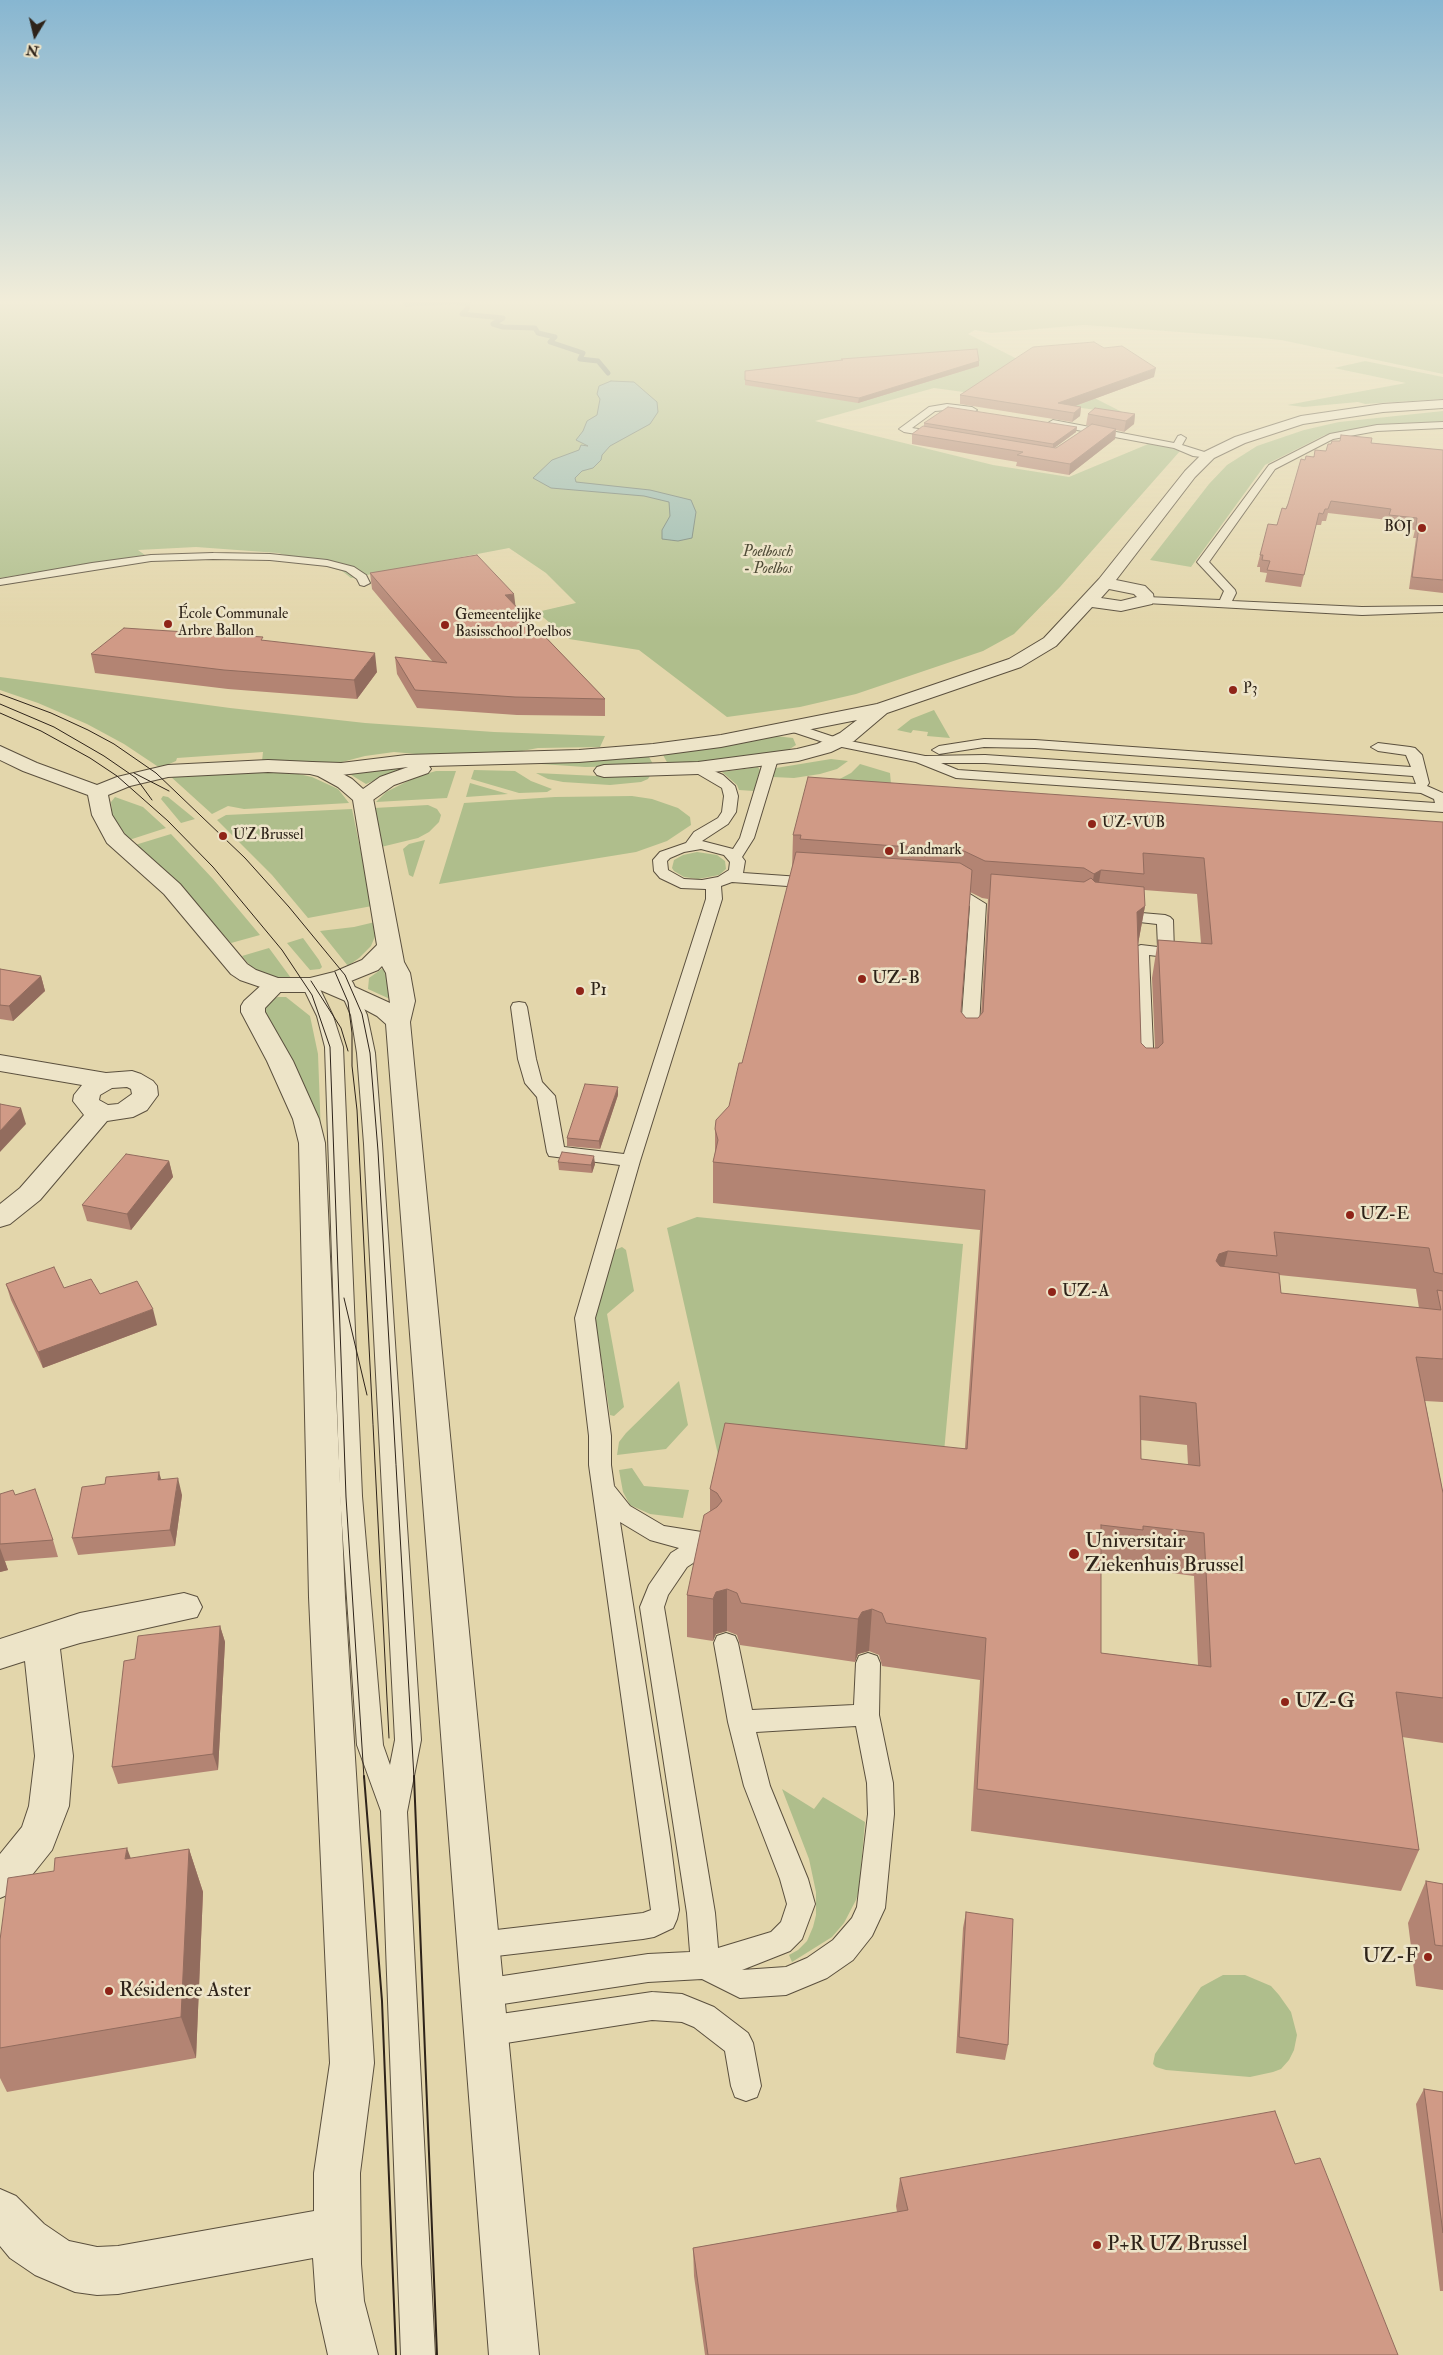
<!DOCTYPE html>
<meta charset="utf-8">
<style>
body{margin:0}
#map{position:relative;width:1443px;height:2355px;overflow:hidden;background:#e3d6ab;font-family:"IM FELL Double Pica",serif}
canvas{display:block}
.north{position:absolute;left:10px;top:10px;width:50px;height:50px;-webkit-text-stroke:4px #ede4c8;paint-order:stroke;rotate:189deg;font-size:14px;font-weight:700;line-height:20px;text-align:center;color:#2e2319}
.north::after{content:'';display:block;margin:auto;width:18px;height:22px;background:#2e2319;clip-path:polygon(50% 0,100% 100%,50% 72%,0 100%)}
</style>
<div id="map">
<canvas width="1443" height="2355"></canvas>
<div class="north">N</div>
</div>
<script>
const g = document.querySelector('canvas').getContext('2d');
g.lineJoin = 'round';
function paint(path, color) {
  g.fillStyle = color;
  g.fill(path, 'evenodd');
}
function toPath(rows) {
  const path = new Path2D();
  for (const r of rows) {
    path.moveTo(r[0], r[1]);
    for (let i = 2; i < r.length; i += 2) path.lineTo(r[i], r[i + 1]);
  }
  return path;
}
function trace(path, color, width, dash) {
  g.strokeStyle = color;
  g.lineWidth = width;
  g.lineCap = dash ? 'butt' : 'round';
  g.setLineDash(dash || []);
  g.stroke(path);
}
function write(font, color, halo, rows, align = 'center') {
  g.font = font + ' "IM FELL Double Pica",serif';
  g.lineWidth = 5;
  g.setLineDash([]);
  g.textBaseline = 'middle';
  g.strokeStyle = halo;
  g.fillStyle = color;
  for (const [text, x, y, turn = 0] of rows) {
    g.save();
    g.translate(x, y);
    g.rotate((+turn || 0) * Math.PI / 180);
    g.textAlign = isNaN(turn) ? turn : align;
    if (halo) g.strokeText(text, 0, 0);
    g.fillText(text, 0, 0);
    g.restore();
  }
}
const green = toPath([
 [0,299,1443,299,1443,374,1281,340,1261,338,1084,325,991,333,975,330,968,334,1126,414,934,388,815,421,993,465,1069,477,1153,442,1180,451,1060,587,1014,634,983,651,856,694,800,707,727,717,639,650,569,639,537,612,576,603,546,573,509,548,351,578,342,571,278,553,196,547,138,550,145,555,0,578],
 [1365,361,1443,377,1443,399,1365,404,1358,402,1304,407,1287,405,1406,383,1334,368],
 [1443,411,1443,423,1373,426,1325,435,1265,465,1191,567,1150,560,1209,484,1227,465,1257,446,1304,430,1339,422],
 [0,677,230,708,365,723,494,732,605,736,600,747,538,748,511,753,427,755,394,752,365,756,342,762,342,764,262,761,263,752,177,758,176,761,160,768,124,744,87,724,38,703,0,690],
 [934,710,950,738,927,736,928,732,913,730,911,733,897,730,911,719],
 [775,736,793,738,796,745,785,752,669,766,662,753],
 [648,755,654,766,585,767,526,763],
 [831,759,848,761,837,769,820,774,794,778,773,777,776,768],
 [860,764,890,773,891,784,836,781,851,773],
 [409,766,366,784,348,773],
 [758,767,760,770,754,791,739,790,737,785,722,772],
 [474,770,515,771,531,781,552,789,547,792,519,793,471,779],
 [242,771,294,773,312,777,338,789,349,803,244,809,228,806,212,814,170,776],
 [436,771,456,771,447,798,376,802,386,792,418,776],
 [536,773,597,776,651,774,648,779,641,782,610,785,563,782,548,779],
 [470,783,508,794,466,797],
 [163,796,168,797,195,819,181,823,161,799],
 [632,796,652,799,678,808,690,817,691,825,667,841,636,852,439,884,464,803,555,797],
 [115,797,143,807,166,828,129,840,112,815,111,802],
 [428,805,437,809,441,815,439,822,429,832,418,838,381,847,374,808],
 [352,809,372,906,308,918,272,875,217,820,226,815],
 [171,834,213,879,260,935,231,943,181,887,135,845],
 [425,840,413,877,409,875,403,849,409,844],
 [697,852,717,855,725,861,726,869,719,875,698,879,684,877,674,871,672,868,674,860,683,855],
 [375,922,376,934,371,946,359,958,348,966,320,931,354,927],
 [303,938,319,960,322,967,320,969,310,970,287,943],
 [269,948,291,978,271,977,252,968,242,956],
 [383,968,389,984,390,999,368,989,369,978],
 [278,997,286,997,310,1016,318,1054,321,1135,263,1008,270,1000],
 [697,1217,963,1244,941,1485,719,1459,667,1228],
 [622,1247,626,1250,634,1291,607,1314,624,1407,614,1416,610,1415,595,1318,615,1250],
 [679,1381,688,1425,666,1449,617,1455,619,1442,626,1433],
 [632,1468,644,1486,689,1490,683,1518,650,1514,630,1505,623,1492,619,1470],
 [782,1789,814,1809,823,1797,865,1822,859,1890,856,1900,844,1923,832,1937,792,1962,789,1955,798,1950,807,1941,813,1927,816,1915,816,1892,809,1859],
 [1223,1975,1245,1975,1271,1986,1279,1995,1291,2012,1297,2035,1294,2050,1289,2060,1281,2069,1273,2072,1250,2077,1166,2070,1156,2067,1153,2064,1155,2054,1201,1987]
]);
const water = toPath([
 [611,381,634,382,657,402,658,412,650,424,610,446,602,455,601,460,593,468,582,471,575,478,576,482,650,490,691,500,696,512,692,538,678,541,662,539,662,530,670,516,669,502,644,496,551,488,533,478,552,460,579,450,581,445,588,446,576,440,583,431,587,421,597,415,600,399,597,394,599,386,611,381]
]);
const stream = toPath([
 [408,301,406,304,456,302,468,304,467,309,462,314,503,318,493,324,503,327,535,328,538,333,555,337,550,342,583,353,580,359,598,361,608,373]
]);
const service = toPath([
 [947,404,972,407,977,410,972,413,947,410,935,411,912,428,943,433,945,435,940,438,904,432,899,429,929,407,947,404],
 [1053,420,1174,443,1178,436,1181,435,1186,438,1182,445,1214,455,1209,458,1193,456,1174,448,1050,425,1048,423,1053,420],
 [1443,422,1443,428,1377,431,1333,439,1275,469,1209,562,1235,590,1236,593,1232,601,1362,607,1443,606,1443,612,1362,615,1146,603,1140,600,1146,597,1220,600,1224,591,1197,562,1269,465,1330,434,1377,425,1443,422],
 [213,553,270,554,327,560,354,567,366,575,370,583,364,586,360,585,357,579,346,571,327,566,270,560,213,559,151,561,0,585,0,579,92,563,151,555,213,553],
 [795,724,840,739,925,756,985,755,1416,784,1413,776,1035,748,984,747,939,754,932,750,939,746,984,739,1035,740,1411,767,1406,755,1378,751,1371,747,1378,743,1410,747,1415,748,1422,755,1429,783,1427,786,1443,793,1443,812,956,778,916,762,832,745,790,731,788,728,790,725,795,724],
 [941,763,985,763,1421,793,1434,799,1435,803,958,770,941,763],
 [771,755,778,759,754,838,742,857,745,861,743,873,815,878,823,883,815,888,732,882,721,886,722,899,640,1161,595,1318,611,1436,611,1465,614,1486,630,1506,664,1526,708,1533,716,1536,720,1542,716,1548,687,1567,668,1595,664,1607,715,1913,718,1948,771,1932,781,1922,787,1904,780,1879,744,1786,728,1722,714,1643,717,1636,726,1633,735,1636,738,1643,752,1710,854,1705,856,1663,859,1656,868,1653,877,1656,880,1663,879,1715,893,1783,894,1814,885,1908,872,1936,853,1960,827,1978,786,1995,740,1998,702,1979,648,1982,483,2007,473,2003,469,1993,473,1983,483,1979,648,1954,690,1952,687,1913,640,1607,649,1585,671,1553,679,1548,650,1540,620,1522,670,1839,679,1910,677,1919,673,1928,654,1937,643,1939,479,1958,469,1955,465,1945,469,1935,479,1932,643,1913,651,1910,589,1465,589,1436,575,1318,620,1165,549,1156,547,1152,537,1097,525,1083,518,1059,511,1007,513,1003,519,1002,525,1003,527,1007,536,1059,542,1082,555,1096,564,1147,624,1154,706,899,706,889,681,888,660,878,654,871,653,860,660,852,686,843,694,832,718,818,722,812,724,796,722,788,693,771,691,768,693,765,698,764,723,775,735,786,738,796,736,812,728,824,702,841,733,849,740,838,764,759,771,755],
 [701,849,724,855,730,862,729,870,718,877,702,880,684,879,668,870,667,861,670,858,684,852,701,849],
 [856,1726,867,1783,868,1814,857,1907,852,1918,833,1940,807,1958,786,1967,742,1970,790,1951,802,1939,815,1904,808,1879,770,1786,756,1732,856,1726],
 [947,888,965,891,986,904,978,1043,975,1047,969,1048,963,1047,960,1043,970,906,957,898,942,896,939,893,947,888],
 [1118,911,1165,915,1170,917,1173,920,1174,952,1172,955,1166,957,1149,955,1154,1070,1151,1074,1145,1075,1139,1074,1136,1070,1133,950,1135,947,1141,945,1158,947,1157,924,1113,919,1110,916,1113,913,1118,911],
 [345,978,351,980,353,983,367,1015,375,1053,382,1144,421,1740,407,1812,435,2355,401,2355,381,1811,357,1745,340,1496,325,1047,317,1016,302,985,304,982,310,980,316,982,318,985,333,1016,343,1047,362,1496,383,1745,390,1765,395,1740,364,1144,357,1053,351,1015,337,983,339,980,345,978],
 [652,1992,682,1994,714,2007,748,2033,753,2043,761,2086,757,2097,746,2101,735,2097,731,2086,725,2051,694,2027,682,2022,652,2020,487,2046,477,2041,472,2031,477,2021,487,2016,652,1992]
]);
const minor = toPath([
 [1443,400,1443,408,1383,412,1303,424,1245,443,1214,458,1195,477,1116,580,1145,586,1153,594,1154,600,1152,604,1121,611,1092,607,1056,646,1021,667,887,713,854,741,831,752,798,761,698,774,604,777,597,775,594,771,597,767,604,765,698,762,797,749,817,744,840,733,857,720,721,747,653,756,579,762,429,766,431,769,428,773,394,785,370,802,363,804,356,802,353,798,356,794,380,777,408,767,341,775,312,774,305,772,302,768,305,764,312,762,341,763,406,755,579,750,653,744,721,735,877,704,1009,659,1044,638,1099,579,1185,471,1204,452,1235,437,1301,416,1383,404,1443,400],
 [1109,589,1134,594,1137,597,1121,601,1101,598,1109,589],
 [275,978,283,980,287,985,265,1008,265,1012,293,1061,319,1119,325,1143,345,1597,374,2063,360,2173,361,2264,364,2301,378,2355,328,2355,316,2301,313,2258,118,2294,97,2295,75,2292,35,2275,10,2258,0,2246,0,2189,16,2196,44,2224,69,2241,97,2247,118,2246,314,2211,314,2173,330,2063,309,1597,299,1143,293,1119,267,1061,241,1012,241,1006,244,1001,267,980,275,978],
 [0,1055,106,1073,132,1071,141,1074,153,1081,157,1086,158,1095,147,1110,133,1117,107,1121,40,1200,10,1224,0,1227,0,1204,20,1188,84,1115,73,1101,74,1095,82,1085,0,1071,0,1055],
 [127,1087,131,1089,132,1094,118,1104,108,1105,99,1100,100,1095,112,1088,127,1087],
 [184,1593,197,1597,202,1607,197,1617,80,1643,60,1649,73,1756,69,1806,52,1850,28,1880,14,1892,0,1898,0,1854,22,1827,29,1806,35,1756,25,1661,0,1669,0,1639,80,1613,184,1593]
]);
const tertiary = toPath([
 [0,746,37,763,97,785,117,777,168,765,268,760,312,762,332,768,352,779,373,798,404,962,410,973,415,1001,410,1022,539,2355,489,2355,386,1024,377,1016,362,1008,320,990,310,992,275,992,240,980,231,974,164,894,107,843,92,815,88,795,23,771,0,760,0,746],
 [268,772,310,774,318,776,338,787,353,800,377,945,362,960,334,972,310,978,278,978,256,970,247,964,180,884,124,834,112,815,108,795,130,786,168,777,268,772],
 [382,966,386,973,390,1003,346,983,378,970,382,966]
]);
const tramFar1 = toPath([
 [0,694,51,713,88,730,114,744,156,773,245,858,289,907,345,975,362,1014,370,1053,378,1151,414,1778],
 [0,704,54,727,104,756,136,778,152,800],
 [0,713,41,731,90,758,117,776,168,821,213,867,282,950,312,995,330,1047,346,1497,364,1778],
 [134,773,169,791],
 [335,972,348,1002,352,1033,352,1066,357,1110,389,1738],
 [311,981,341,1028,348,1051],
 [344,1298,367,1395]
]);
const tram = toPath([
 [364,1776,382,2001,396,2355],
 [414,1776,437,2355]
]);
const wall = toPath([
 [841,359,979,361,979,366,858,403,745,385,745,371,841,360],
 [1154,377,1075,406,1081,407,1080,416,1072,422,960,404,960,395],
 [1088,414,1135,414,1134,424,1124,432,1116,430,1115,439,1069,475,1016,466,1017,462,912,444,912,434,924,427,924,423,1077,427,1076,432,1054,448,1056,448,1090,426,1086,425],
 [1371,443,1443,450,1443,593,1409,589,1416,538,1413,538,1415,530,1387,527,1388,520,1328,513,1326,521,1322,521,1321,525,1316,525,1301,587,1265,582,1267,573,1260,572,1260,567,1257,567,1260,555,1288,504,1305,460,1326,451],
 [370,573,515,605,605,699,605,716,517,715,417,708,397,674,395,657,433,662,372,589],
 [263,640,377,672,357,699,228,689,95,673,91,654],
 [1443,822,1443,1402,1425,1401,1443,1493,1443,1743,1402,1737,1419,1850,1401,1891,971,1831,980,1680,882,1666,879,1655,869,1651,858,1654,855,1662,740,1645,737,1635,727,1631,716,1634,713,1641,687,1637,687,1595,710,1512,710,1489,965,1448,980,1230,713,1203,713,1162,715,1153,715,1129,729,1106,742,1063,792,870,793,835],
 [1144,890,1197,894,1201,943,1158,940,1152,978,1155,1048,1146,1048,1141,1043,1138,944,1145,906],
 [970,892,982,898,988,899,981,1015,978,1018,966,1018,961,1012],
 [1279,1275,1416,1289,1419,1308,1281,1293],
 [1141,1440,1187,1445,1188,1465,1141,1459],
 [1134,1568,1194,1576,1198,1665,1101,1653,1101,1569,1134,1572],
 [0,969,41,976,45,991,13,1021,0,1019],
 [618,1095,600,1149,567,1146,567,1138],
 [169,1161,173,1177,131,1230,87,1221,82,1205],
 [558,1162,595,1164,592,1173,559,1170],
 [6,1284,64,1288,100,1294,157,1325,43,1368,11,1300],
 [161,1480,182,1495,175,1546,78,1555,72,1538],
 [0,1494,15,1495,53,1540,58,1557,5,1561,8,1570,0,1572],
 [220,1626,225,1642,218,1770,118,1784,112,1767,135,1659],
 [189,1849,203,1892,196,2058,7,2092,0,2078,0,1940,131,1859],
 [1426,1881,1443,1884,1443,1990,1416,1986,1408,1923],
 [966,1912,1008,2045,1005,2060,956,2053,963,1928],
 [1424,2089,1443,2092,1443,2291,1440,2291,1416,2104],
 [1295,2164,1398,2355,705,2355,694,2276,693,2248,897,2212,896,2206,900,2178]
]);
const shadedWall = toPath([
 [979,361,979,366,858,403,859,398],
 [1156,368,1154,377,1061,411,1058,403],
 [1081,407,1080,416,1072,422,1074,413],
 [1135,414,1134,424,1124,432,1126,421],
 [1077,427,1076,432,1053,449,1053,444],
 [1116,429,1115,439,1069,475,1070,464],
 [514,594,516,610,505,595],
 [375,653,377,672,357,699,354,680],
 [1101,870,1095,907,1088,911,1094,874],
 [1145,906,1138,944,1137,912],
 [41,976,45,991,13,1021,9,1006],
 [618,1087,618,1095,600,1149,599,1141],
 [21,1108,26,1124,0,1152,0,1131],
 [594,1156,595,1164,592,1173,591,1165],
 [169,1161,173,1177,131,1230,127,1214],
 [1228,1251,1218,1292,1216,1261,1219,1254],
 [153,1309,157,1325,43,1368,38,1352],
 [159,1472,164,1489,158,1480],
 [178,1478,182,1495,175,1546,170,1530],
 [0,1548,8,1570,0,1572],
 [727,1589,727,1631,716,1634,713,1641,713,1599,716,1592],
 [872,1609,869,1651,858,1654,855,1662,858,1619,862,1612],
 [220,1626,225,1642,218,1770,213,1754],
 [127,1848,143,1891,125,1859],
 [189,1849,203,1892,196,2058,181,2017]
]);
const building = toPath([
 [1094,342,1104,348,1122,346,1156,368,1058,403,1081,407,1074,413,960,395,1033,347,1094,342],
 [977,349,979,361,859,398,745,380,745,371,843,360,841,359,977,349],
 [948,407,1077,427,1053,444,924,423,948,407],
 [1095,408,1135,414,1126,421,1088,414,1095,408],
 [1092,424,1116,429,1070,464,1017,455,1023,452,912,434,923,426,1056,448,1092,424],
 [1341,435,1372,438,1371,443,1443,450,1443,580,1412,577,1419,527,1416,526,1417,518,1389,515,1391,509,1331,501,1328,509,1325,509,1323,514,1319,513,1304,575,1267,570,1270,561,1262,560,1263,555,1260,555,1268,524,1277,525,1282,508,1286,509,1288,504,1301,459,1305,460,1306,456,1314,457,1315,450,1326,451,1328,444,1331,444,1332,441,1340,441,1341,435],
 [477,555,514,594,505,595,605,699,515,697,415,690,395,657,447,663,370,573,477,555],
 [124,628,263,637,261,640,375,653,354,680,224,670,91,654,124,628],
 [808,777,1443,822,1443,1274,1434,1272,1429,1248,1274,1232,1277,1256,1228,1251,1219,1254,1216,1261,1220,1266,1279,1273,1281,1293,1441,1310,1437,1290,1443,1291,1443,1359,1416,1357,1443,1493,1443,1698,1396,1692,1419,1850,977,1789,986,1638,886,1623,882,1613,872,1609,862,1612,858,1619,741,1603,737,1593,727,1589,716,1592,713,1599,687,1595,704,1515,717,1507,722,1501,717,1493,710,1489,725,1423,967,1449,985,1190,713,1162,718,1140,715,1129,716,1120,729,1106,739,1063,742,1063,796,852,960,863,972,870,961,1012,966,1018,978,1018,983,1012,991,874,1084,882,1091,878,1095,882,1144,887,1145,906,1137,912,1141,1043,1146,1048,1158,1048,1163,1043,1158,940,1212,944,1204,858,1143,853,1144,874,1101,870,1094,874,1084,868,985,861,964,851,800,839,801,835,793,835,808,777],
 [1140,1396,1196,1403,1200,1466,1141,1459,1140,1396],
 [1101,1525,1143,1530,1143,1526,1204,1533,1211,1667,1101,1653,1101,1525],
 [0,969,41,976,9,1006,0,1005,0,969],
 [585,1084,618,1087,599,1141,567,1138,585,1084],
 [0,1104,21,1108,0,1131,0,1104],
 [562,1152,594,1156,591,1165,558,1162,562,1152],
 [126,1154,169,1161,127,1214,82,1205,126,1154],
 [54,1267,64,1288,91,1279,100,1294,137,1281,153,1309,38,1352,6,1284,54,1267],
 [159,1472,158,1480,178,1478,170,1530,72,1538,82,1487,105,1484,106,1477,159,1472],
 [35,1489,53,1540,0,1544,0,1494,13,1490,15,1495,35,1489],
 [220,1626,213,1754,112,1767,124,1661,135,1659,138,1636,220,1626],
 [127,1848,125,1859,189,1849,181,2017,0,2048,0,1940,8,1878,54,1871,55,1858,127,1848],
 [1426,1881,1443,1884,1443,1946,1435,1945,1426,1881],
 [966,1912,1013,1919,1008,2045,959,2037,966,1912],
 [1424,2089,1443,2092,1443,2233,1424,2089],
 [1275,2111,1295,2164,1320,2158,1398,2355,708,2355,693,2248,908,2210,900,2178,1275,2111]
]);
const markers = [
 [1422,528,5,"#8f2418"],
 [168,624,5,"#8f2418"],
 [445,625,5,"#8f2418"],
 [1233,690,5,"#8f2418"],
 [1092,824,5,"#8f2418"],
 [223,836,5,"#8f2418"],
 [889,851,5,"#8f2418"],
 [862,979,5,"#8f2418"],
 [580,991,5,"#8f2418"],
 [1350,1215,5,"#8f2418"],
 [1052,1292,5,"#8f2418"],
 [1074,1554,6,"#8f2418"],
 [1285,1702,5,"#8f2418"],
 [1428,1957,5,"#8f2418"],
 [109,1991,5,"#8f2418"],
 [1097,2245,5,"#8f2418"]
];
const farPoinames = [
 ["BOJ",1412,528,"right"],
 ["École Communale",178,615],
 ["Arbre Ballon",178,632],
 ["Gemeentelijke",455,616],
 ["Basisschool Poelbos",455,633],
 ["P3",1243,690],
 ["UZ-VUB",1102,824],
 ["UZ Brussel",233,836],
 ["Landmark",899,851]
];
const farParknames = [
 ["Poelbosch",768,553],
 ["- Poelbos",768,570]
];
const poiNames = [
 ["UZ-B",872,979],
 ["P1",590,991],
 ["UZ-E",1360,1215],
 ["UZ-A",1062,1292]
];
const nearPoinames = [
 ["Universitair",1085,1542],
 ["Ziekenhuis Brussel",1085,1566],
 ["UZ-G",1295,1702],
 ["UZ-F",1418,1957,"right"],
 ["Résidence Aster",119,1991],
 ["P+R UZ Brussel",1107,2245]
];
paint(green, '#afbe8c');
paint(water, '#96b8af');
trace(water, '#6c7c73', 1);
trace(stream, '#6c7c73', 5);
trace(service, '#5b503e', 2);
trace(minor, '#5b503e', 2);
trace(tertiary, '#5b503e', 2);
paint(service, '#ede4c8');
paint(minor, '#ede4c8');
paint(tertiary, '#ede4c8');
trace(tramFar1, '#2e2319', 1);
trace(tram, '#2e2319', 2);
paint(wall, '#b38473');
paint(shadedWall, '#926c5e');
paint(building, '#d09a86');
trace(building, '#926c5e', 1);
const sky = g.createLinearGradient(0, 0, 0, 629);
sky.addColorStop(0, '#87b6d1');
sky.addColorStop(0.48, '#f2edd9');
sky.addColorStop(1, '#f2edd900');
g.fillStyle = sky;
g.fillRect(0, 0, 1443, 629);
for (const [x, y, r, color] of markers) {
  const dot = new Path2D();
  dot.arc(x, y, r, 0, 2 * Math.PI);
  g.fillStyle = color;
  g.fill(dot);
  trace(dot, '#ede4c8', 2);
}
write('15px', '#2e2319', '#ede4c8', farPoinames, 'left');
write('italic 15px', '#4e4a36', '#ede4c8', farParknames);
write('18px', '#2e2319', '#ede4c8', poiNames, 'left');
write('21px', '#2e2319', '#ede4c8', nearPoinames, 'left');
</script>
